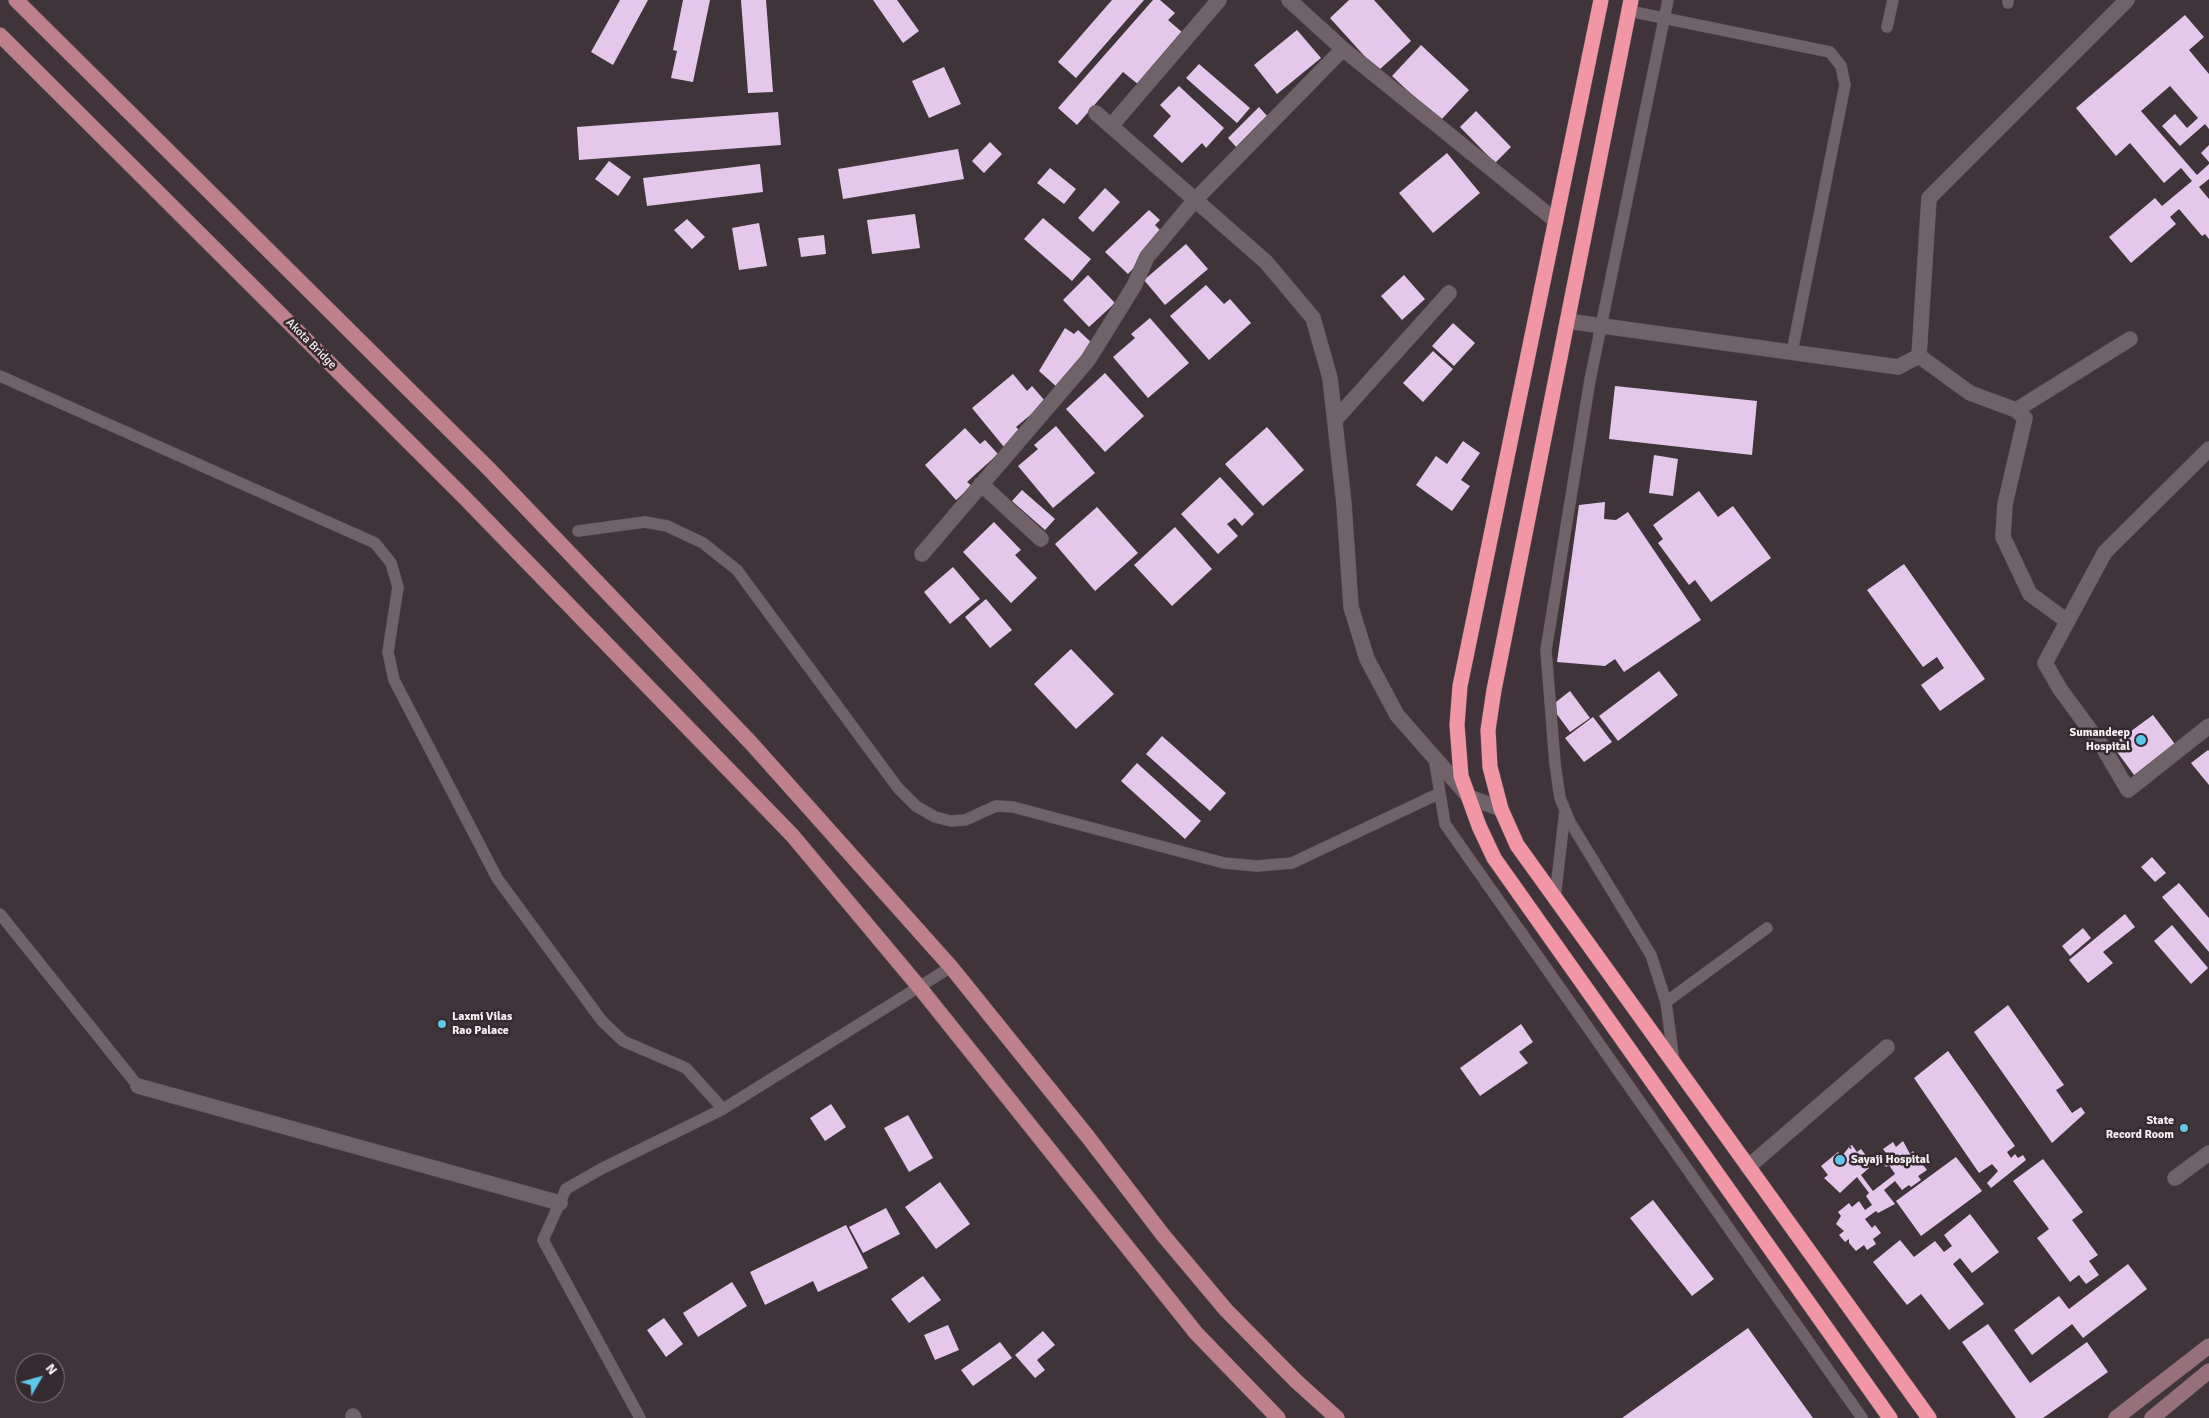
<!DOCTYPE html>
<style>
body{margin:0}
#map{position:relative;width:2209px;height:1418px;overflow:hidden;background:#3f343a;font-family:Signika,sans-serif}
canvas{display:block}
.north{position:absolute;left:15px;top:1353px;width:50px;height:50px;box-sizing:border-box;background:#352a30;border:1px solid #83797e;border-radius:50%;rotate:52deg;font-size:14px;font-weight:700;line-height:20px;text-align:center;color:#f8f0f4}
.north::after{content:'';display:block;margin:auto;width:18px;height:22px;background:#5cc7e8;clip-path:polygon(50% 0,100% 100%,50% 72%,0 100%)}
</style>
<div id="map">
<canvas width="2209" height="1418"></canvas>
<div class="north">N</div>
</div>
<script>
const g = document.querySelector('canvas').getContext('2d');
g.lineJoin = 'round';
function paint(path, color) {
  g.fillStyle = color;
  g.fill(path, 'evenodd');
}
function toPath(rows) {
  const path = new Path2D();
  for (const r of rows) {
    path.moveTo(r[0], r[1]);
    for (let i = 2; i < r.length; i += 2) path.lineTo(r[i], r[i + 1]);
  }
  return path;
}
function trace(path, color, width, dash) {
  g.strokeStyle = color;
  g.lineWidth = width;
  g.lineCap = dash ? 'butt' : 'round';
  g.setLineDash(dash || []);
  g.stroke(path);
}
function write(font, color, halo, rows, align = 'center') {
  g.font = font + ' Signika,sans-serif';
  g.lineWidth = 5;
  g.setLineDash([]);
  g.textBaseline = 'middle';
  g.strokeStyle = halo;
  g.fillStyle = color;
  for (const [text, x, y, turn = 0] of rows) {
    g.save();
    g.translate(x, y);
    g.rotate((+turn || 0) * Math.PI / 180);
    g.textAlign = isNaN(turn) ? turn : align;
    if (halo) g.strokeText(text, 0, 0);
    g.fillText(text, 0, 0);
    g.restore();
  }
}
const building = toPath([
 [620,0,648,0,613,65,591,52],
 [683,0,710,0,693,82,671,78,677,51,673,50],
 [741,0,766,0,773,92,748,93],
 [873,0,897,0,919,31,903,43],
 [1112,0,1144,0,1076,78,1058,62],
 [1153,0,1160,0,1175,13,1168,20,1183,33,1139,85,1123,72,1077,125,1058,108],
 [1349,0,1374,0,1411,41,1378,71,1330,18],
 [2185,15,2204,37,2189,50,2209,74,2209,129,2205,124,2180,146,2162,126,2175,114,2187,128,2198,118,2170,86,2141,111,2197,175,2209,164,2209,179,2199,187,2209,199,2209,239,2205,234,2202,236,2179,209,2170,217,2176,224,2131,263,2109,237,2155,198,2162,206,2192,181,2181,168,2164,183,2130,143,2116,156,2076,108],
 [1297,30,1321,58,1277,94,1254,65],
 [1421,45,1469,90,1440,121,1392,76],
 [1199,64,1250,108,1237,123,1186,78],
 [944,67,961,104,929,118,912,81],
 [1179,86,1224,128,1206,148,1202,143,1182,163,1153,136,1171,116,1160,105],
 [1259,107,1270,119,1239,150,1228,138],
 [1476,111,1511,147,1495,163,1460,127],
 [778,112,781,145,579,160,577,127],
 [990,142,1002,154,984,173,972,161],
 [2209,145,2209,162,2201,153],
 [958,149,964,179,843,199,838,169],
 [1447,153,1480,193,1433,233,1399,193],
 [609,161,631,177,618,196,595,179],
 [760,164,763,192,647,206,643,178],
 [1050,168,1076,189,1064,204,1037,183],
 [1105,188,1120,202,1093,232,1078,218],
 [1149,210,1160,220,1155,225,1165,235,1128,274,1105,252],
 [915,214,920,248,872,254,867,220],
 [1043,218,1091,259,1072,281,1024,239],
 [687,219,705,237,692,249,674,230],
 [759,223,767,266,739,270,732,228],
 [824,235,826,254,801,257,798,238],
 [1186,244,1208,269,1165,305,1144,280],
 [1088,275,1115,303,1089,327,1063,300],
 [1404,275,1425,299,1402,320,1381,296],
 [1206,285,1224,304,1230,299,1251,323,1209,360,1170,316],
 [1150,318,1189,363,1148,398,1113,357,1135,338,1131,334],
 [1453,323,1475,343,1454,366,1432,346],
 [1065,328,1074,334,1078,330,1093,344,1058,388,1039,371],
 [1433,351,1453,369,1423,402,1403,383],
 [1105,373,1144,416,1105,452,1066,409],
 [1013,374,1027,391,1032,386,1046,402,1016,427,1021,432,1004,447,972,408],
 [1615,386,1757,401,1752,455,1609,439],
 [1056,426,1095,473,1053,508,1018,466,1038,449,1034,445],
 [1267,427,1304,470,1263,506,1225,464],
 [965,428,980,444,985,440,998,454,967,482,972,486,956,500,925,465],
 [1463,441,1480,453,1461,480,1470,486,1452,511,1416,485,1436,456,1447,464],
 [1654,455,1678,459,1673,496,1649,493],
 [1220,477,1254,514,1242,526,1235,518,1227,524,1238,536,1218,554,1181,514],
 [1022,490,1055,519,1045,530,1012,501],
 [1699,491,1718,517,1733,506,1771,558,1711,602,1695,580,1689,585,1658,543,1663,539,1653,525],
 [1605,502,1604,519,1616,520,1628,512,1701,620,1624,672,1615,659,1605,666,1557,662,1579,505],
 [1097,507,1138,553,1095,591,1055,544],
 [994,522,1021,550,1015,555,1037,578,1011,603,963,552],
 [1175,527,1212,569,1172,606,1134,565],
 [1904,564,1985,679,1940,711,1921,685,1944,668,1937,657,1923,667,1867,590],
 [953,567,980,599,950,624,924,592],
 [986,599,1012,630,990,648,965,617],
 [1071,649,1114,694,1076,729,1034,684],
 [1659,671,1678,695,1618,741,1599,716],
 [1570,691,1590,718,1570,732,1551,706],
 [2153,715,2178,748,2137,779,2112,745],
 [1593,717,1612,742,1584,762,1565,738],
 [1162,736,1226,793,1210,811,1146,754],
 [2208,750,2209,751,2209,785,2191,763],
 [1137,763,1201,821,1185,839,1121,781],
 [2152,857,2166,873,2155,882,2141,867],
 [2179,883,2209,918,2209,952,2162,897],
 [2125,914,2135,927,2103,952,2113,963,2088,983,2069,960],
 [2172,925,2208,968,2191,984,2154,941],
 [2083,928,2091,938,2070,956,2062,946],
 [2008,1005,2064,1085,2056,1090,2072,1113,2081,1107,2085,1113,2052,1143,1974,1032],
 [1521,1024,1533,1042,1519,1052,1528,1063,1480,1096,1460,1068],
 [1948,1051,2015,1146,2007,1152,2011,1158,2015,1154,2018,1158,2023,1155,2026,1160,1991,1188,1987,1183,1998,1171,1992,1164,1979,1173,1914,1078],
 [831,1104,846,1127,825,1141,810,1118],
 [908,1115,933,1158,909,1172,884,1128],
 [1903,1141,1910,1154,1913,1151,1917,1156,1914,1159,1917,1163,1920,1161,1927,1170,1918,1176,1921,1180,1911,1187,1909,1185,1902,1190,1895,1181,1884,1190,1895,1204,1878,1213,1876,1211,1865,1219,1872,1228,1875,1225,1881,1233,1873,1239,1876,1244,1867,1250,1864,1245,1856,1251,1849,1243,1849,1239,1845,1242,1839,1235,1844,1231,1836,1224,1841,1216,1838,1212,1849,1203,1852,1207,1859,1201,1865,1210,1872,1205,1866,1196,1869,1193,1857,1177,1840,1193,1824,1178,1828,1175,1821,1166,1838,1152,1842,1156,1849,1147,1850,1149,1852,1148,1850,1146,1852,1145,1857,1152,1861,1149,1868,1158,1863,1161,1869,1168,1861,1175,1873,1191,1895,1174,1889,1165,1886,1167,1879,1158,1886,1153,1883,1149,1893,1142,1896,1147],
 [1956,1157,1982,1191,1921,1236,1896,1201],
 [2043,1159,2083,1212,2072,1220,2098,1255,2089,1261,2099,1275,2086,1284,2079,1275,2070,1282,2037,1238,2049,1229,2013,1181],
 [940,1182,970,1224,936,1249,905,1207],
 [1653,1200,1714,1279,1692,1296,1630,1218],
 [886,1208,900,1234,863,1253,849,1227],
 [1970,1214,1999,1252,1972,1273,1960,1258,1953,1264,1984,1304,1949,1330,1921,1294,1907,1305,1873,1262,1900,1240,1914,1257,1935,1241,1944,1252,1952,1246,1944,1235],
 [846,1225,868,1268,818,1292,813,1281,765,1305,750,1272],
 [2128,1264,2147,1289,2083,1338,2072,1324,2032,1355,2014,1330,2059,1296,2069,1309],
 [923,1276,941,1300,909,1323,891,1299],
 [732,1282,747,1306,698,1337,683,1313],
 [664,1318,683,1344,666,1357,647,1330],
 [1988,1324,2030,1383,2087,1342,2108,1372,2043,1418,2016,1418,1962,1342],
 [948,1325,959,1350,935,1360,924,1335],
 [1748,1328,1813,1418,1622,1418],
 [1043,1331,1055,1345,1037,1360,1045,1370,1035,1378,1015,1355],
 [1000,1342,1012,1358,973,1386,961,1370]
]);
const lane = toPath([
 [1668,0,1590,380,1546,650,1555,764,1560,798,1570,822,1651,955,1666,1002,1674,1062],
 [2008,3,2008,0],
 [1629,11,1830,52,1841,66,1845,85,1792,352],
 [1887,27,1893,0],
 [0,376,375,543,391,563,398,587,388,652,394,680,497,878,602,1021,623,1041,686,1068,723,1109],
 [578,531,645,522,667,526,703,543,737,570,898,788,916,806,935,817,951,821,965,820,996,806,1013,807,1224,863,1257,866,1292,863,1440,793],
 [1434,757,1445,824,1862,1418],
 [1555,898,1565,811],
 [0,914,138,1086],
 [1666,1002,1767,928],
 [640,1418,543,1240,566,1189,601,1169,723,1109,951,967]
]);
const street = toPath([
 [1289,0,1343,49,1556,221],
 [1096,113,1266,262,1313,318,1330,378,1344,504,1351,607,1367,659,1397,715,1469,797,1501,809],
 [1111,126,1219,0],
 [1567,321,1898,367,1919,356,1929,198,2127,0],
 [1919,356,1970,393,2016,410,2025,418,2005,504,2003,537,2030,594,2067,621],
 [2016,410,2130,339],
 [1335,420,1449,293],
 [2209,449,2105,552,2045,663,2060,689,2104,749,2128,790,2209,726],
 [981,484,1041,539],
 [922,554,1088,360,1134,286,1147,257,1195,200,1343,49],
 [138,1086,560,1203],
 [1748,1167,1887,1047],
 [2175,1178,2209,1153],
 [353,1416,354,1418]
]);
const secondary = toPath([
 [2116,1418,2209,1346],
 [2152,1418,2209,1371]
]);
const primary = toPath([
 [16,0,489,469,751,743,951,967,1088,1137,1163,1235,1226,1310,1296,1381,1337,1418],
 [0,35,462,495,792,835,920,988,1196,1333,1278,1418]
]);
const highway = toPath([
 [1601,0,1460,686,1457,725,1461,776,1479,826,1494,858,1890,1418],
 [1631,0,1494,690,1488,730,1490,767,1501,809,1517,845,1929,1418]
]);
const markers = [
 [2141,740,6,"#5cc7e8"],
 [442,1024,5,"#5cc7e8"],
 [2184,1128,5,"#5cc7e8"],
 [1840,1160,6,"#5cc7e8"]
];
const streetNames = [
 ["Akota Bridge",311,344,45]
];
const poiNames = [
 ["Sumandeep",2130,733],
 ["Hospital",2130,747],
 ["Laxmi Vilas",452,1017,"left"],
 ["Rao Palace",452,1031,"left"],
 ["State",2174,1121],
 ["Record Room",2174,1135],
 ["Sayaji Hospital",1851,1160,"left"]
];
paint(building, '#e5c7eb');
trace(lane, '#5d5258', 12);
trace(street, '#5d5258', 16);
trace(secondary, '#5d5258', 16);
trace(primary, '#5d5258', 16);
trace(highway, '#5d5258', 16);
trace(lane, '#6f6269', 11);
trace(street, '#6f6269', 15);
trace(secondary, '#96717b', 15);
trace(primary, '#be818c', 15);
trace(highway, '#f295a4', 15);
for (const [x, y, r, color] of markers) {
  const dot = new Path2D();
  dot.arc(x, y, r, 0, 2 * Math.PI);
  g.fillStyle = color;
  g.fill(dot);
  trace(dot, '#352a30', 2);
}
write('12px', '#f8f0f4', '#352a30', streetNames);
write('bold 12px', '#f8f0f4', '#352a30', poiNames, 'right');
</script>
